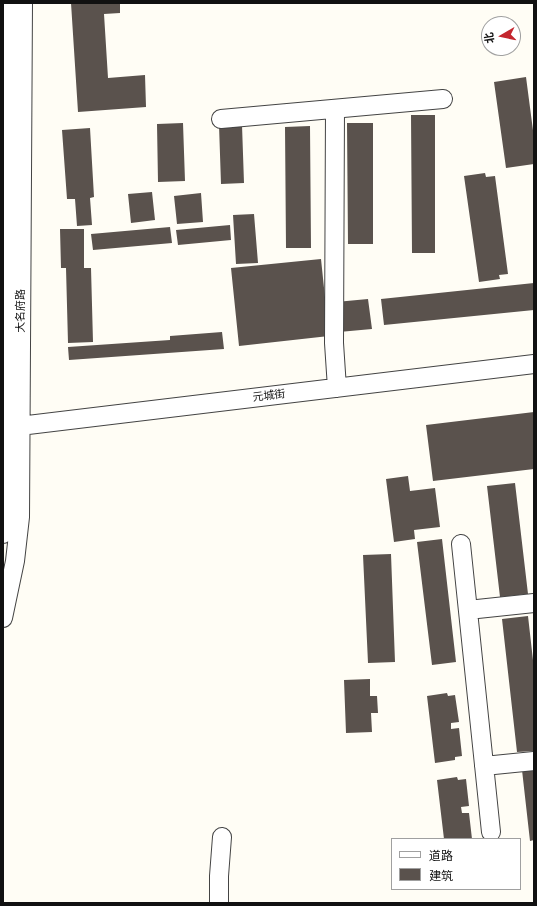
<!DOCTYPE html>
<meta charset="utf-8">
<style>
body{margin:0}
#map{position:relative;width:537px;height:906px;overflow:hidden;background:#fffdf5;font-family:Bitter,"Noto Sans SC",serif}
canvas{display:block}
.frame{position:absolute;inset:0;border:4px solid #111;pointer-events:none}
.legend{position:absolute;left:391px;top:838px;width:130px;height:52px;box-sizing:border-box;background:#fff;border:1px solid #a0a0a0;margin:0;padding:5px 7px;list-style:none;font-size:12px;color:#111}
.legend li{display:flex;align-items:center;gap:8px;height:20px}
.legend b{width:20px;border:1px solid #a0a0a0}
.north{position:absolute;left:481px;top:16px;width:40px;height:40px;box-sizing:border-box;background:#fff;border:1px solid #a0a0a0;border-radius:50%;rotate:261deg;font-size:11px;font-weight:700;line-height:16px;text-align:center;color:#111}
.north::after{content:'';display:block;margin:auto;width:14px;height:18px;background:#c4262e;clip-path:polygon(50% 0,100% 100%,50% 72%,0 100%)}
</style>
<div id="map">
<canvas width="537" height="906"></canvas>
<div class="frame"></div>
<ul class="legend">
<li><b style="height:5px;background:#fff"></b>道路</li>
<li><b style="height:11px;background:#5a524d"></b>建筑</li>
</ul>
<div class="north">北</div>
</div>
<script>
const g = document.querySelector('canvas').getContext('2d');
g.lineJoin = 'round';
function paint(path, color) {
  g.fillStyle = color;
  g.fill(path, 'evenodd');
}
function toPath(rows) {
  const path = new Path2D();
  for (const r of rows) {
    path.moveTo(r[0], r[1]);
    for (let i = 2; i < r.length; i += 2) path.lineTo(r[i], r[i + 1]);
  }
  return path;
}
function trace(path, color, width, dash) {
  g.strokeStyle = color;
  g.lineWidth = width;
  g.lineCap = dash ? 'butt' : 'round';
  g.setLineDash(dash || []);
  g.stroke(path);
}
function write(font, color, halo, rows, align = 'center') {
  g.font = font + ' Bitter,"Noto Sans SC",serif';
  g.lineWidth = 4;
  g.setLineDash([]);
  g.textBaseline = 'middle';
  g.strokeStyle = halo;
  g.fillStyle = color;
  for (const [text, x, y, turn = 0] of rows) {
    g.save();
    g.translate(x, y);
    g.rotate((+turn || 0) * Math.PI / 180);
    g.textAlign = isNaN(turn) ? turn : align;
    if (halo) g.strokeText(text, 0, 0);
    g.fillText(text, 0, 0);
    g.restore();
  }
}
const building = toPath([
 [71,3,120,3,120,13,104,14,108,78,145,75,146,107,78,112],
 [526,77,534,138,534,164,506,168,494,82],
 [411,115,435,115,435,253,412,253],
 [183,123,185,181,158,182,157,124],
 [347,123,373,123,373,244,348,244],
 [219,125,242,125,244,183,221,184],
 [310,126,311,248,286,248,285,127],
 [90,128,94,197,90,198,92,225,77,226,75,199,67,199,62,130],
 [485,173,486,177,495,176,508,274,499,275,500,279,479,282,464,176],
 [152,192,155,220,131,223,128,194],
 [201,193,203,222,177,224,174,196],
 [254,214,258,263,236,264,233,215],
 [230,225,231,240,178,245,176,230],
 [170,227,172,243,93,250,91,234],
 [60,229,84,229,84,268,91,268,93,342,68,343,66,268,61,268],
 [321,259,329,336,239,346,231,268],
 [534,283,534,310,384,325,381,299],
 [368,299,372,329,339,332,336,302],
 [222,332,224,349,69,360,68,347,170,340,170,336],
 [534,412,534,469,433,481,426,425],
 [408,476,410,491,435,488,440,527,414,530,415,539,394,542,386,479],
 [515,483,528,594,500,597,487,486],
 [442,539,456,662,432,665,417,542],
 [391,554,395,662,368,663,363,555],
 [528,616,534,669,534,751,517,752,502,619],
 [370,679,370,696,377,696,378,713,371,713,372,732,346,733,344,680],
 [447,693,448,696,455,695,459,722,451,723,451,729,459,728,462,756,455,757,455,760,435,763,427,696],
 [534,768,534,840,530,841,522,770],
 [457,777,458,780,466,779,469,806,461,807,462,813,469,813,472,839,444,839,437,780]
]);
const minor = toPath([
 [335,109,334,343,337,388],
 [221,119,443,99],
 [3,428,534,364],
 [3,534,5,516,8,3],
 [461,544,491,832],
 [468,610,534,603],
 [3,618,15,561,20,517,23,3],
 [484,766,534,761],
 [219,903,219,876,222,837]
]);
const streetNames = [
 ["大名府路",21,311,-90],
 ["元城街",269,396,-7]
];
paint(building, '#5a524d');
trace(minor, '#444', 20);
trace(minor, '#fff', 18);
write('11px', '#111', '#fff', streetNames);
</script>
